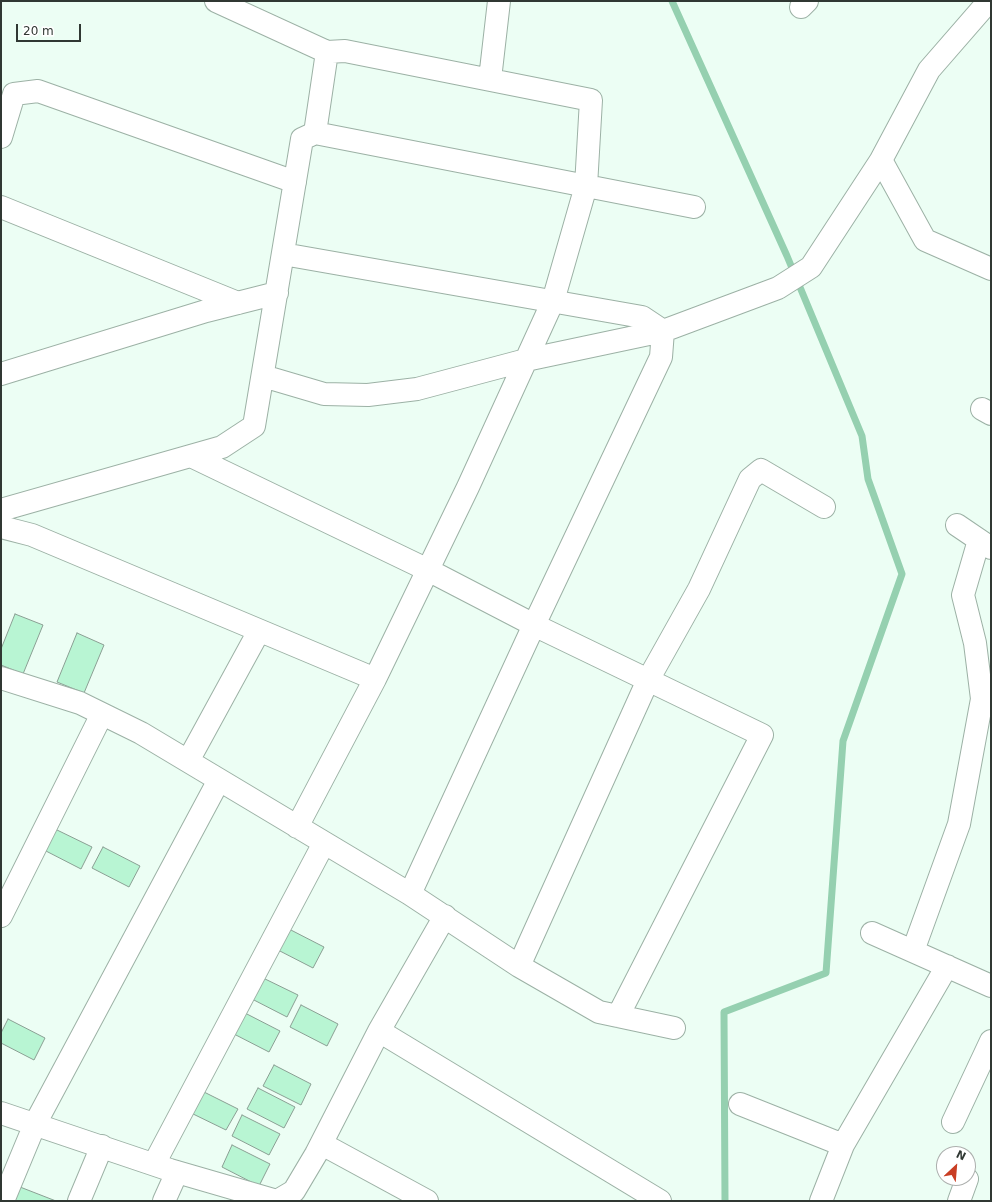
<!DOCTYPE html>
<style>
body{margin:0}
#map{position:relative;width:992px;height:1202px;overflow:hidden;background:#ecfef4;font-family:"DejaVu Sans",sans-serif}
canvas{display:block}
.frame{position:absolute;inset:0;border:2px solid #303833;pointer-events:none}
.north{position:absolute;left:936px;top:1146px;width:40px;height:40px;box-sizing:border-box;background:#fff;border:1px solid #acafad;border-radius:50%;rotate:26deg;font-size:11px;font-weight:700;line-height:16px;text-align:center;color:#303833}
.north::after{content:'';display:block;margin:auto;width:14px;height:18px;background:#c93e24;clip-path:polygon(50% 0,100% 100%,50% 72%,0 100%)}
.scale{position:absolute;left:16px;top:24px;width:65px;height:18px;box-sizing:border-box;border:2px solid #303833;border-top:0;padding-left:5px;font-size:12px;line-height:14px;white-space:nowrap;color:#303833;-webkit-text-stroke:3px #fff;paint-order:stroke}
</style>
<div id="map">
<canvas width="992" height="1202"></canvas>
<div class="frame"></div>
<div class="north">N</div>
<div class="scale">20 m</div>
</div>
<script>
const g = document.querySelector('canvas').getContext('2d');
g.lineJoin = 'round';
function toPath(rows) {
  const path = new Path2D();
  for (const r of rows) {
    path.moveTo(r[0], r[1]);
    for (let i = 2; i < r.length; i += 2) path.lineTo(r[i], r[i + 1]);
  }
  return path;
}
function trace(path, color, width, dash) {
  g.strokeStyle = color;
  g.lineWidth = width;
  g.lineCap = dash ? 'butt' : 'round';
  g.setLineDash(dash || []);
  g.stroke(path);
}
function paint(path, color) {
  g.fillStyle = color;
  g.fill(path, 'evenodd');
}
const stream = toPath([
 [672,1,787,256,862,436,868,479,902,574,843,741,826,973,724,1012,725,1201]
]);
const building = toPath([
 [15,614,43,625,23,674,1,665,1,649,15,614],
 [77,633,104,645,84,693,57,682,77,633],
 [55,829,92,847,81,869,44,850,55,829],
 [103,847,140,866,129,887,92,868,103,847],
 [287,928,324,947,313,968,276,949,287,928],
 [261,977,298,995,287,1017,250,998,261,977],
 [301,1005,338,1024,327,1046,290,1027,301,1005],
 [243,1012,280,1031,269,1052,232,1033,243,1012],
 [8,1019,45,1038,34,1060,1,1043,1,1033,8,1019],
 [274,1065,311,1084,301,1105,263,1086,274,1065],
 [258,1088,295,1107,284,1128,247,1109,258,1088],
 [200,1090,238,1109,226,1130,189,1112,200,1090],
 [242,1115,280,1134,269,1155,232,1136,242,1115],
 [232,1145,270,1164,259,1186,222,1167,232,1145],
 [20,1187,56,1201,15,1201,20,1187]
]);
const minor = toPath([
 [989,1,929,70,881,160,925,240,991,269],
 [801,7,807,1],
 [490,79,499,1],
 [315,133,327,52],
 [1,137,14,94,38,91,295,182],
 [1,207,238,303],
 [283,254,642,317,663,331,661,357,534,625,410,894],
 [1,374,206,311,277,293],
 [263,376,324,394,368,395,417,389,526,360,663,331,778,288,811,267,881,160],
 [982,409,991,414],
 [191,456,428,570,534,625,762,735,618,1016],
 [1,510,222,447,254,426,302,139,315,133,694,207],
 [957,525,991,548],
 [1,527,32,535,375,679,468,487,553,301,586,186,591,100,345,51,327,52,216,1],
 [1,678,80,703,141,733,410,894,519,966,599,1012,674,1028],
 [188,761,259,631],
 [297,827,375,679],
 [1,916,102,714],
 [872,933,991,986],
 [913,951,959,824,982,699,975,643,963,595,979,540],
 [519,966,648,680,699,589,750,479,761,470,824,507],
 [379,1031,660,1201],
 [740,1104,843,1145],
 [1,1113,170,1170,277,1201,294,1191,316,1154,379,1031,445,916],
 [953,1122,991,1041],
 [322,1144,427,1201],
 [154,1164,324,843],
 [3,1201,35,1124,219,780],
 [79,1201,102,1146],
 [164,1201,177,1172],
 [821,1201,843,1145,947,966],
 [959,1201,967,1179]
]);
trace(stream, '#95d0b0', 7);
paint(building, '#b8f5d3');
trace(building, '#8a9f93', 1);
trace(minor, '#9cb1a5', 24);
trace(minor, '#fff', 22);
</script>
